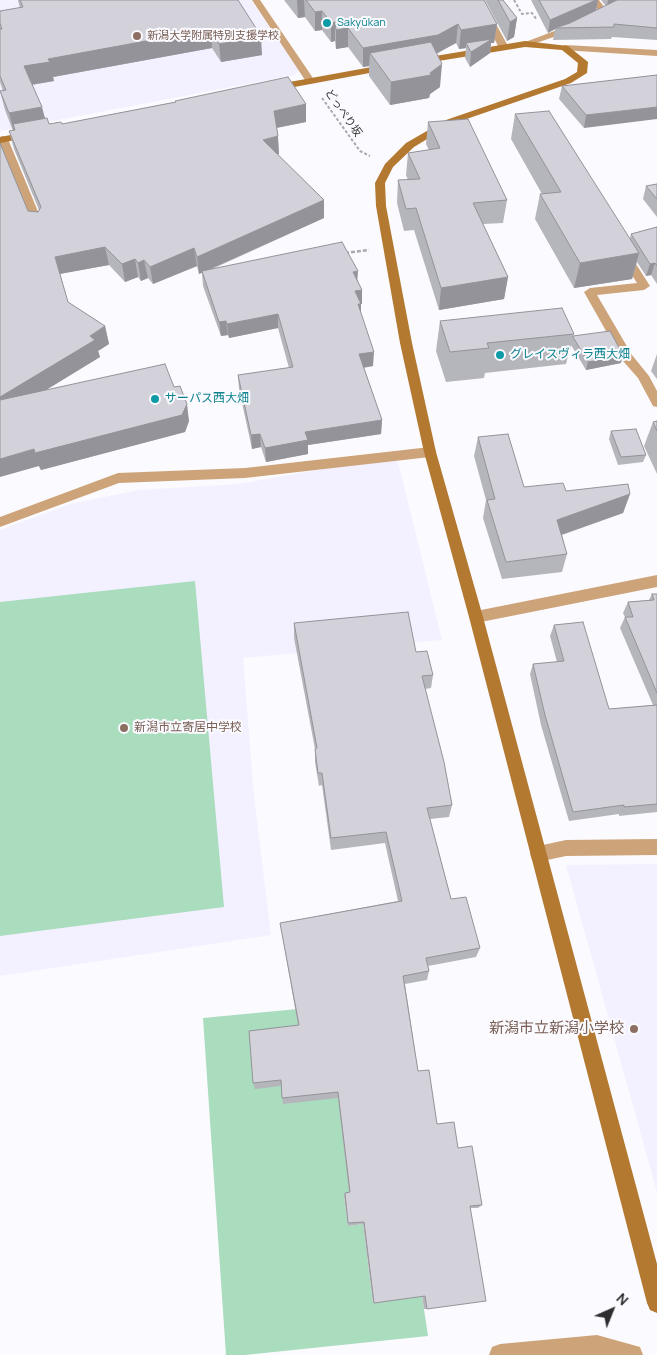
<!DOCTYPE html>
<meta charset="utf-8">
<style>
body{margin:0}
#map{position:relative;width:657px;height:1355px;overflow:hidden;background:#fbfafe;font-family:Manrope,sans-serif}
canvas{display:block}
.north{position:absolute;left:587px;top:1285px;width:50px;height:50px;-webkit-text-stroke:4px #fbfafe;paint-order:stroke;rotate:44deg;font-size:14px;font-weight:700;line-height:20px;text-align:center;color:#2e2e31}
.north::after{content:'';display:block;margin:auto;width:18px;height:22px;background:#2e2e31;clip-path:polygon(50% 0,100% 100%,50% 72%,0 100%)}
</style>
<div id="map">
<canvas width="657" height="1355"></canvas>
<div class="north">N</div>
</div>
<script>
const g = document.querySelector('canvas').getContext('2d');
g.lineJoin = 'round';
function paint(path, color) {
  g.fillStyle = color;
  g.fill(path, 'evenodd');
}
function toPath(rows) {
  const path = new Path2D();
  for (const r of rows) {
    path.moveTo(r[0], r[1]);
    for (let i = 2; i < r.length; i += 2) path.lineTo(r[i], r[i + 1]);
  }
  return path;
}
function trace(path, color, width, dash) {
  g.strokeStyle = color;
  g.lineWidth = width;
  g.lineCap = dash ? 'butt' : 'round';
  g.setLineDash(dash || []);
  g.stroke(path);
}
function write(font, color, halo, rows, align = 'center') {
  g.font = font + ' Manrope,"Noto Sans JP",sans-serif';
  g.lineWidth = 4;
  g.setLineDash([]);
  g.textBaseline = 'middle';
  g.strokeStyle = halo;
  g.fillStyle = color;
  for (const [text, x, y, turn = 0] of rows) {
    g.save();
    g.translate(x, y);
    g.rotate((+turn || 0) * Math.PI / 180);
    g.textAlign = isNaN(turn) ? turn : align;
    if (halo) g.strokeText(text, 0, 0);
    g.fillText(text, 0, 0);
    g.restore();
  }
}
const built = toPath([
 [0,0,251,0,299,71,294,75,0,131],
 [386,458,398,462,442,640,243,658,254,797,271,935,0,976,0,530,70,504,139,490,238,484],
 [657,864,657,1192,566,865]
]);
const green = toPath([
 [195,581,224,907,0,936,0,602],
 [403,999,282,1086,366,1094,349,1195,344,1196,348,1226,363,1224,373,1303,422,1296,428,1336,245,1355,226,1355,203,1018]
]);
const pathFar1 = toPath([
 [514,0,522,14,532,13,537,20],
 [322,98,360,151,370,156]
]);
const path = toPath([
 [345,253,369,250]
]);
const lane = toPath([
 [475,0,483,0,508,46,506,48,500,48,498,46,475,0],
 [3,136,8,139,44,226,43,228,35,228,34,226,0,144,0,137,3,136],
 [625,252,629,253,650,286,644,290,597,295,632,355,649,376,657,391,657,407,653,406,638,378,623,361,584,292,590,288,637,283,619,255,625,252],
 [430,447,435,449,436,452,435,455,430,457,245,478,119,483,0,527,0,517,118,473,245,468,430,447]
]);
const street = toPath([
 [252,0,260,0,315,81,313,83,307,83,252,0],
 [590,0,599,0,608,12,607,14,601,14,590,0],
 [573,24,577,27,576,29,528,46,525,47,520,44,573,24],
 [565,45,657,50,657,56,562,50,562,46,565,45],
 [657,575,657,587,476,623,471,621,469,617,471,613,476,611,657,575],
 [657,839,657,855,566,856,538,862,532,860,530,854,532,848,538,846,566,840,657,839],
 [597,1335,640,1347,643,1355,489,1355,492,1347,500,1344,597,1335]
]);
const secondary = toPath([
 [525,41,568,46,588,62,587,73,571,83,452,124,414,147,393,167,385,183,386,206,412,343,436,452,483,617,657,1264,657,1313,650,1310,647,1303,469,617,424,452,400,343,376,206,375,183,385,164,406,143,446,120,565,79,577,72,578,63,562,50,525,47,420,64,417,63,417,59,525,41],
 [388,64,391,65,391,69,273,91,268,88,273,85,388,64],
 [32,131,36,132,36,136,0,143,0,137,32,131]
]);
const wall = toPath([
 [18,0,238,0,262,55,221,62,212,48,53,77,54,81,32,85,45,118,49,124,62,124,175,102,175,101,306,122,277,128,279,154,277,154,324,200,324,218,210,270,358,280,362,304,361,304,361,314,373,366,364,368,382,420,381,434,308,445,308,454,266,462,261,447,252,449,239,389,238,375,289,368,278,328,229,338,228,335,221,336,203,286,202,273,199,274,197,266,153,284,148,278,141,281,138,277,125,282,109,265,60,274,68,302,105,326,109,344,98,351,100,357,46,390,174,387,189,421,185,432,41,470,39,466,28,211,38,212,39,210,14,149,9,131,13,131,5,110,0,91,3,91,0,82,0,11,20,8],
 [284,0,484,0,497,24,494,43,491,43,490,53,470,67,465,58,466,48,459,49,456,43,437,53,440,87,430,94,429,98,390,105,369,76,369,66,363,67,348,47,336,49,335,41,331,42,322,30,315,31,305,17,298,18],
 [485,0,503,0,517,18,514,37,507,41],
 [531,0,598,0,596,10,606,6,601,0,657,0,657,40,612,37,611,39,553,40,555,29,548,33],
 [657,75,584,128,559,99,562,86],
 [515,114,630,238,631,234,657,227,657,284,651,275,646,276,637,262,632,279,574,288,535,219,540,194,542,194,511,139],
 [428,122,507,200,503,223,483,224,508,277,504,299,439,310,414,230,404,231,397,203,398,180,408,180,406,175,408,153,429,150,426,144],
 [657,184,657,217,643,199,646,186],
 [440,321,574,334,573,336,621,363,586,370,571,345,566,364,485,373,484,378,446,382,436,351],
 [657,354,657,379,651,371],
 [657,421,657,474,644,446,653,422],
 [611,431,646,455,643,462,618,465,609,439],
 [478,437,524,487,566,491,630,494,623,513,562,535,567,554,562,572,502,579,483,518,486,500,474,456],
 [652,594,657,594,657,812,619,816,619,814,569,821,541,725,530,674,533,664,557,662,550,636,554,625,609,709,653,705,620,628,625,617,623,613,628,602,649,600],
 [294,623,416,652,433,675,431,688,425,689,452,805,449,817,430,819,451,899,480,948,476,957,428,966,429,971,427,980,405,984,418,1071,437,1124,458,1148,482,1205,478,1208,471,1208,427,1309,424,1309,422,1296,373,1303,363,1224,348,1226,344,1196,345,1193,349,1192,338,1098,283,1104,281,1086,255,1089,253,1083,298,1025,280,923,398,901,385,843,331,850,322,785,319,786,315,762,315,749,294,638]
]);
const shadedWall = toPath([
 [297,0,304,0,305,17,298,18],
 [596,0,598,0,596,11,559,28,555,28,555,29,548,33,550,20],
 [608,0,620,0,607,7],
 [322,11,322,30,315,31,315,12],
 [517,18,514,37,507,41,510,22],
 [335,22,335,41,331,42,331,23],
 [458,24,456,43,436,54,370,53,369,66,363,67,363,48],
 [497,24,494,43,491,43,490,53,470,67,471,52,466,43,466,48,459,49,461,30],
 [348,28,348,47,336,49,336,30],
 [211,29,212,48,53,77,54,81,29,85,24,66,48,59],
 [261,36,262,55,221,62,219,44],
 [442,64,440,87,430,94,429,98,390,105,391,82,430,73],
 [306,104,306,122,275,128,274,111],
 [42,107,47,126,13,124,15,132,14,132,9,113],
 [657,107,657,119,584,128,586,115],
 [278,136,279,154,264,158,263,140],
 [324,200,324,218,199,274,197,257],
 [105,247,109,265,59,274,55,257],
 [194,248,197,266,153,284,150,267],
 [639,253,632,279,574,288,580,263],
 [135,259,138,277,125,282,122,264],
 [144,260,148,278,141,281,138,263],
 [655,263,651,275,646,276,650,264],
 [358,271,357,285,353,272],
 [508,277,504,299,439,310,441,288],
 [362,290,362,304,361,304,361,318,355,291],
 [278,314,278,328,229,338,227,324],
 [226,321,228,335,221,336,219,322],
 [105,326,109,344,98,351,100,357,0,418,0,397,90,336],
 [374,352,373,366,359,368,359,354],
 [623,355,621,363,586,370,588,362],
 [187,404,189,421,185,432,41,470,39,466,0,477,0,459],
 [382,420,381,434,308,445,308,454,266,462,265,448,305,432],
 [260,434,261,447,252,449,251,435],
 [630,494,623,513,552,538,557,520]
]);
const building = toPath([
 [20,0,238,0,261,36,219,44,211,29,48,59,50,62,24,66,42,107,9,113,0,91,6,90,0,76,0,29,2,29,0,23,0,11,23,7,20,0],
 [306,0,484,0,497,24,461,30,458,24,438,35,363,48,348,28,336,30,335,22,331,23,322,11,315,12,306,0],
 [498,0,503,0,517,18,510,22,498,0],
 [539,0,596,0,550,20,539,0],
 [617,0,657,0,657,28,614,24,614,27,555,28,570,23,617,0],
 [492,39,471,52,466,43,492,39],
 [431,42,442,64,430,73,431,75,391,82,370,53,431,42],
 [657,75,657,107,586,115,562,86,657,75],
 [288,77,306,104,274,111,278,136,263,140,324,200,197,257,194,248,150,267,144,260,138,263,135,259,122,264,105,247,55,257,68,302,105,326,90,336,95,340,0,397,0,143,28,211,38,212,41,207,9,131,15,130,13,124,47,118,49,124,61,122,62,124,176,102,175,101,288,77],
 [549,111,639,253,580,263,540,194,561,192,515,114,549,111],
 [468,119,507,200,473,203,508,277,441,288,416,208,406,209,398,180,420,179,408,153,440,148,428,122,468,119],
 [657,184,657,199,646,186,657,184],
 [657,227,657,266,655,263,650,264,631,234,657,227],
 [342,242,358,271,353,272,362,290,355,291,361,304,358,304,374,352,359,354,382,420,305,432,308,440,265,448,260,434,251,435,238,375,293,367,278,314,227,324,226,321,219,322,202,271,342,242],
 [562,308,574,334,487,343,489,348,450,352,440,321,562,308],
 [610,331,623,355,588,362,573,337,573,336,610,331],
 [165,364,174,387,180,386,187,404,182,415,35,453,34,449,0,459,0,400,165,364],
 [657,421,657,431,653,422,657,421],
 [636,429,646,455,621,457,611,431,636,429],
 [508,434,524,487,563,483,566,491,628,484,630,494,557,520,567,554,506,562,487,500,495,499,478,437,508,434],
 [652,594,657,594,657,693,625,617,633,617,628,602,654,600,652,594],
 [408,612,416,652,427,651,433,675,422,676,444,762,452,805,427,808,451,899,466,897,480,948,426,958,429,971,403,976,418,1071,429,1070,437,1124,454,1122,458,1148,472,1146,482,1205,470,1206,486,1301,427,1309,425,1296,374,1303,364,1222,348,1223,345,1193,350,1192,338,1092,282,1098,281,1080,253,1083,249,1031,299,1025,280,923,402,901,386,832,331,838,322,773,318,773,315,749,317,748,294,623,408,612],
 [583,622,609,709,657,705,657,804,624,807,624,805,573,812,545,715,533,664,564,661,554,625,583,622]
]);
const markers = [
 [327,23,5,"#0f9aa8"],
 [137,36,5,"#8d6e63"],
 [500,355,5,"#0f9aa8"],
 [155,399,5,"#0f9aa8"],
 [124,728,5,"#8d6e63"],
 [634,1029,5,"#8d6e63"]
];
const farCulturenames = [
 ["Sakyūkan",337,23]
];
const farEducationnames = [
 ["新潟大学附属特別支援学校",147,36]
];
const farStreetnames = [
 ["どっぺり坂",343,113,55]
];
const cultureNames = [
 ["グレイスヴィラ西大畑",510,355],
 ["サーパス西大畑",165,399]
];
const educationNames = [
 ["新潟市立寄居中学校",134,728]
];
const nearEducationnames = [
 ["新潟市立新潟小学校",624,1029]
];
paint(built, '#f3f1ff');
paint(green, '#aadcbe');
trace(pathFar1, '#aaaaad', 2, [3, 2]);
trace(path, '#aaaaad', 2.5, [4, 2]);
paint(lane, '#cda479');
paint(street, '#cda479');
paint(secondary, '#b47931');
paint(wall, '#b5b5bc');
paint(shadedWall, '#949399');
paint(building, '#d3d2db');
trace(building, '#949399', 1);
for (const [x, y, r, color] of markers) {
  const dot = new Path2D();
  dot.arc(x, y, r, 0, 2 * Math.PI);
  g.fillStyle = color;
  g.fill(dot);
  trace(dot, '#fbfafe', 2);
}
write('11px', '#0d838f', '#fbfafe', farCulturenames, 'left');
write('11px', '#785e54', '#fbfafe', farEducationnames, 'left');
write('11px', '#2e2e31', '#fbfafe', farStreetnames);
write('12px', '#0d838f', '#fbfafe', cultureNames, 'left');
write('12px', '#785e54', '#fbfafe', educationNames, 'left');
write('15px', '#785e54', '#fbfafe', nearEducationnames, 'right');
</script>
